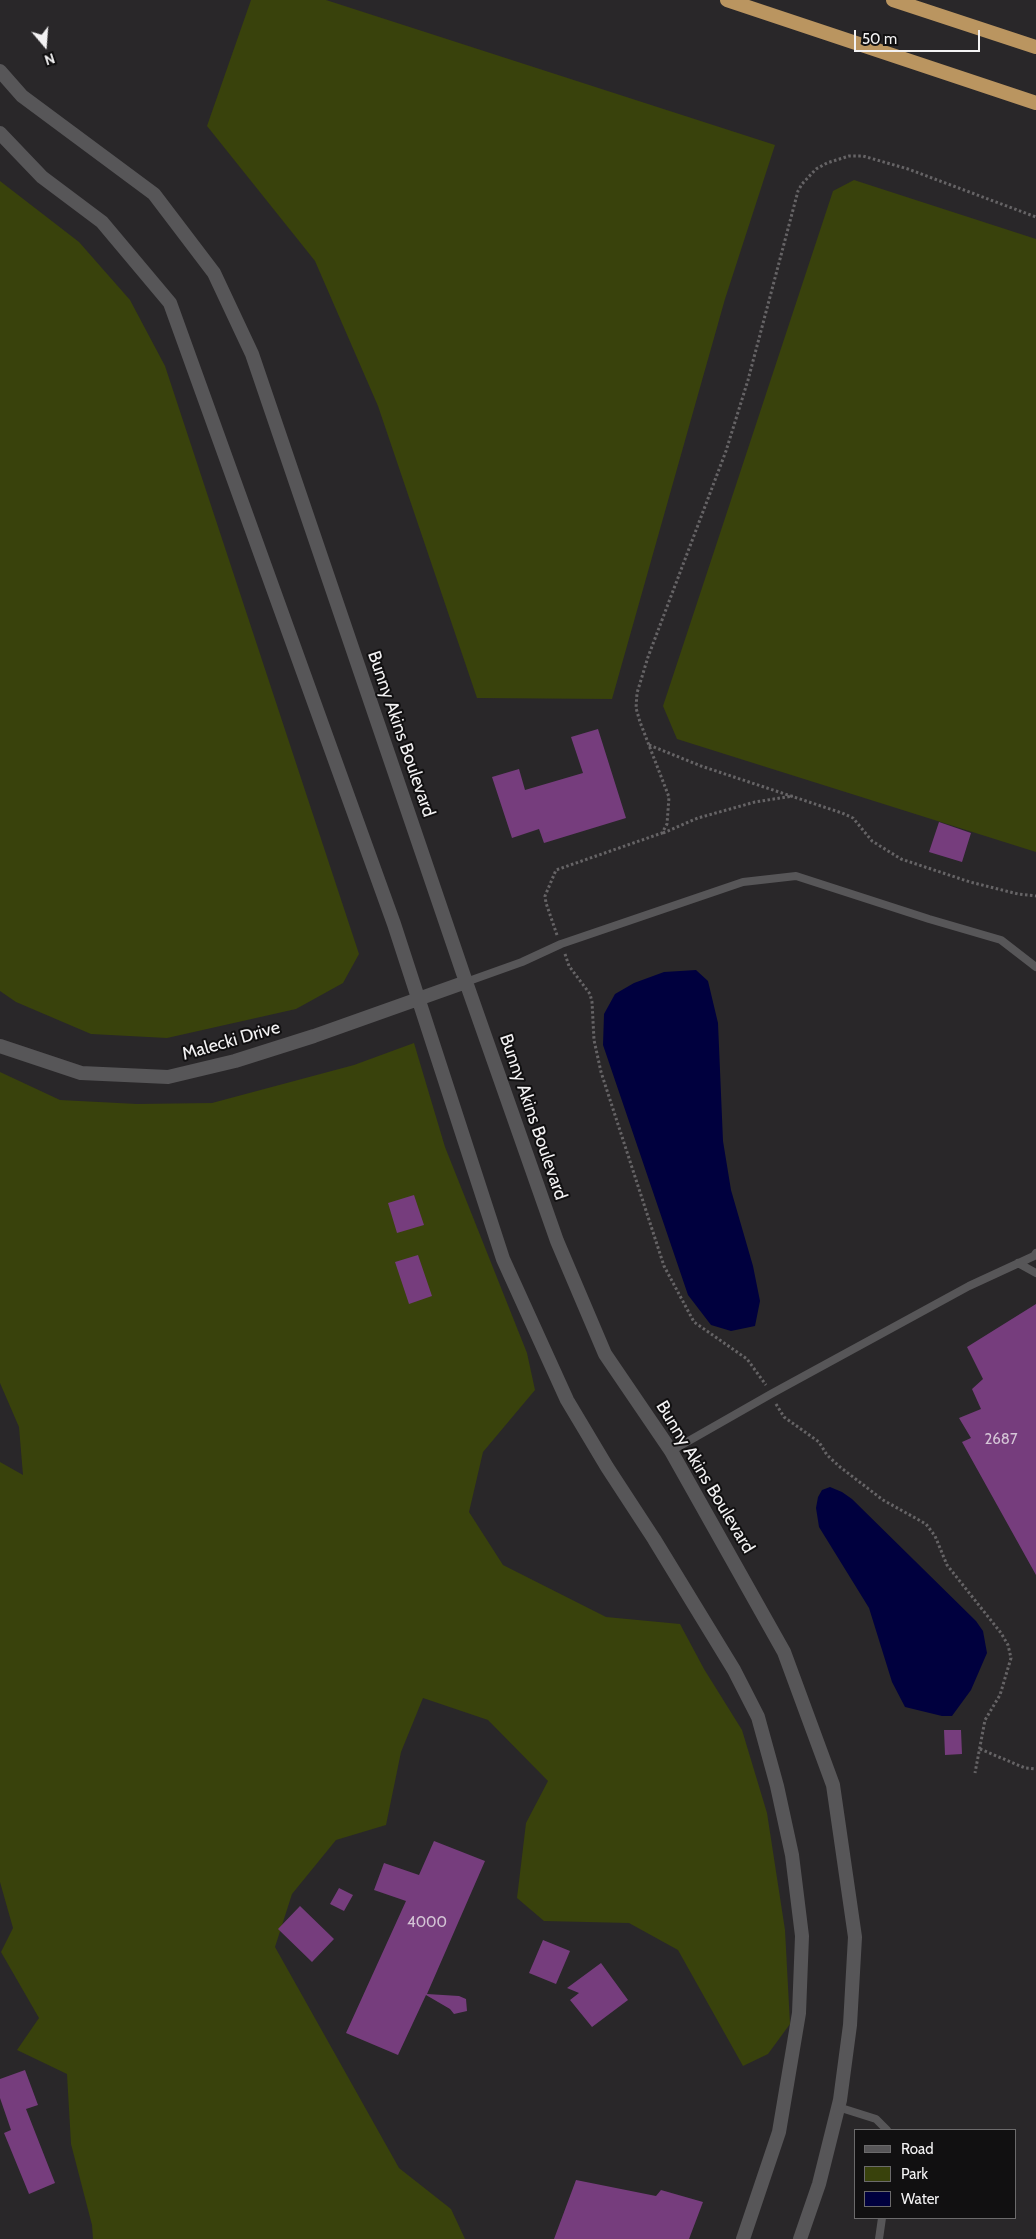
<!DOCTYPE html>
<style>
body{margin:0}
#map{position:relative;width:1036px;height:2239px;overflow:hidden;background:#292729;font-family:Cabin,sans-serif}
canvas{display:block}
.legend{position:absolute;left:854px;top:2129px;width:162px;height:90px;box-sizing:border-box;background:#111011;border:1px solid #6b6a6b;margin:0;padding:6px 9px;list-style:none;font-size:15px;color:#f3f2f3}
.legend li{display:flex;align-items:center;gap:10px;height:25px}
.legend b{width:25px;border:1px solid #6b6a6b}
.north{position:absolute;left:20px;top:20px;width:50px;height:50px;-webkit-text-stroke:4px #111011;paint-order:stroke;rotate:162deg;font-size:14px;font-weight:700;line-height:20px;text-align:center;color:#f3f2f3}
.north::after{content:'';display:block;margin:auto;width:18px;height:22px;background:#f3f2f3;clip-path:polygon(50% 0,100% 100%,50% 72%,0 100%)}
.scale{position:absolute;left:854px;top:30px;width:126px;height:22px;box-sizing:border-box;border:2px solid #f3f2f3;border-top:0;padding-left:6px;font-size:15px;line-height:18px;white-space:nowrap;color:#f3f2f3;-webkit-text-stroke:4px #111011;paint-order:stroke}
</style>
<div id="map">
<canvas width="1036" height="2239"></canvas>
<ul class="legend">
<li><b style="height:6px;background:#575658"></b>Road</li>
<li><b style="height:14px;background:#39420c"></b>Park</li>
<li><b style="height:14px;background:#00003e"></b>Water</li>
</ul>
<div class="north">N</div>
<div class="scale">50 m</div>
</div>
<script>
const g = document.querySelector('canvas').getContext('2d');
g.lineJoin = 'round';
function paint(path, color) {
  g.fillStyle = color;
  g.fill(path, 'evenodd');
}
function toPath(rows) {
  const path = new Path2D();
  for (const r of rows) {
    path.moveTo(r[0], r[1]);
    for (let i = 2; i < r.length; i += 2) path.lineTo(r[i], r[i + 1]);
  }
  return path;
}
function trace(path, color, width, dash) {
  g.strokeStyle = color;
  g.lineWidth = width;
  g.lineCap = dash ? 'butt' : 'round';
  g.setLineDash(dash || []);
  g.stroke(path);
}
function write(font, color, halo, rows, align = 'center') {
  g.font = font + ' Cabin,sans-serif';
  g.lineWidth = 4;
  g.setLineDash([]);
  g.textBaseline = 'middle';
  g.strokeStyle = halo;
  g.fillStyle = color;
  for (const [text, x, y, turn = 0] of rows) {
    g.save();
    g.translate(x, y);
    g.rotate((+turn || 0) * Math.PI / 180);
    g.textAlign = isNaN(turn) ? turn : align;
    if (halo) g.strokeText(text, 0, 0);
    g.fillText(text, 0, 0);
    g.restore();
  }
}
const green = toPath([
 [251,0,326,0,775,145,725,299,612,699,477,698,378,406,315,261,207,126],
 [854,180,1036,239,1036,852,677,739,663,706,833,191],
 [0,181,79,242,130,300,165,366,359,954,343,983,296,1009,167,1038,91,1034,16,1002,0,991],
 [414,1043,445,1147,527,1353,535,1390,483,1452,469,1512,503,1565,606,1617,680,1624,704,1669,742,1730,767,1813,785,1930,790,2024,768,2054,743,2066,678,1950,629,1923,544,1921,517,1898,526,1823,548,1781,488,1720,423,1698,401,1752,386,1825,336,1840,292,1894,275,1947,399,2168,451,2209,465,2239,93,2239,92,2225,71,2144,67,2074,17,2050,39,2018,1,1952,13,1928,0,1882,0,1462,23,1475,19,1427,0,1383,0,1072,60,1100,137,1104,212,1103,354,1065]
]);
const water = toPath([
 [696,970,708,981,718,1023,723,1141,731,1190,753,1266,760,1301,755,1326,731,1331,711,1325,688,1295,603,1045,604,1014,615,994,634,983,664,972],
 [830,1487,842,1492,852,1499,976,1621,983,1631,987,1653,971,1690,952,1716,942,1716,905,1707,892,1682,869,1608,819,1527,816,1508,818,1497,822,1490]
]);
const building = toPath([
 [598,729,626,818,544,843,539,829,512,838,492,777,519,769,525,790,583,773,571,737],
 [939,822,971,833,962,862,929,852],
 [414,1195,424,1225,397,1233,388,1203],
 [418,1255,432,1296,409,1304,395,1262],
 [1036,1304,1036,1575,962,1442,971,1438,959,1418,981,1409,972,1389,983,1379,967,1347],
 [944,1730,961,1730,962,1754,945,1755],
 [434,1841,485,1861,427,1994,459,1996,466,1999,467,2011,454,2014,450,2009,426,1995,398,2055,346,2033,406,1901,374,1890,384,1863,419,1875],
 [339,1888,353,1895,344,1911,330,1904],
 [300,1906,334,1939,312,1962,278,1929],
 [543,1940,570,1951,556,1984,529,1973],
 [601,1963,628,2000,592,2027,570,2000,579,1993,567,1988],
 [25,2070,38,2105,26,2109,55,2183,29,2194,4,2133,11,2130,0,2098,0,2079],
 [576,2180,656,2196,661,2190,703,2202,689,2239,554,2239]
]);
const path = toPath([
 [649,745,701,766,842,813,853,818,872,841,901,859,970,882,1018,894,1036,896],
 [663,833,698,818,755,802,793,796],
 [557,935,546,903,545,896,556,870,662,833,667,824,669,797,640,722,636,708,637,693,648,657,726,451,748,380,798,191,802,184,816,169,827,163,849,156,863,156,908,169,1036,217],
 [565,954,569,966,590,994,592,1002,594,1040,601,1072,664,1266,694,1322,747,1359,766,1385],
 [776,1404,784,1417,819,1442,827,1455,840,1467,883,1500,926,1524,935,1536,947,1565,1001,1633,1008,1645,1011,1658,1000,1695,985,1720,975,1773],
 [980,1749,1025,1768,1036,1769]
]);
const service = toPath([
 [466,982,522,962,561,944,743,882,796,876,929,919,1001,940,1036,967],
 [1018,1263,1036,1273],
 [671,1451,771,1394,969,1286,1034,1256,1036,1253],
 [838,2107,876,2119,887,2130],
 [879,2239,882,2218]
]);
const minor = toPath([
 [0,71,22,96,154,194,214,273,252,354,466,982,557,1241,605,1354,671,1451,784,1652,833,1785,855,1937,850,2025,840,2100,819,2184,800,2239],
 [0,133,42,177,102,222,170,303,394,924,503,1259,567,1400,607,1467,654,1539,734,1670,758,1717,777,1786,792,1855,802,1936,799,2013,779,2132,743,2239],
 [0,1046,81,1073,168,1077,235,1061,314,1036,466,982]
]);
const trunk = toPath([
 [727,0,1036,103],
 [893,0,1036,47]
]);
const numberNames = [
 ["2687",1001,1440],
 ["4000",427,1923]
];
const streetNames = [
 ["Bunny Akins Boulevard",401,734,71],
 ["Malecki Drive",231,1041,-16],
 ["Bunny Akins Boulevard",533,1117,71],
 ["Bunny Akins Boulevard",705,1477,59]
];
paint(green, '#39420c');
paint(water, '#00003e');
paint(building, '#763d7d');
trace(path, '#666466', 3, [2.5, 2.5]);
trace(service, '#575658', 8);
trace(minor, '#575658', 14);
trace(trunk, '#ba9560', 14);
write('15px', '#d4c5d6', null, numberNames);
write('18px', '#f3f2f3', '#111011', streetNames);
</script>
